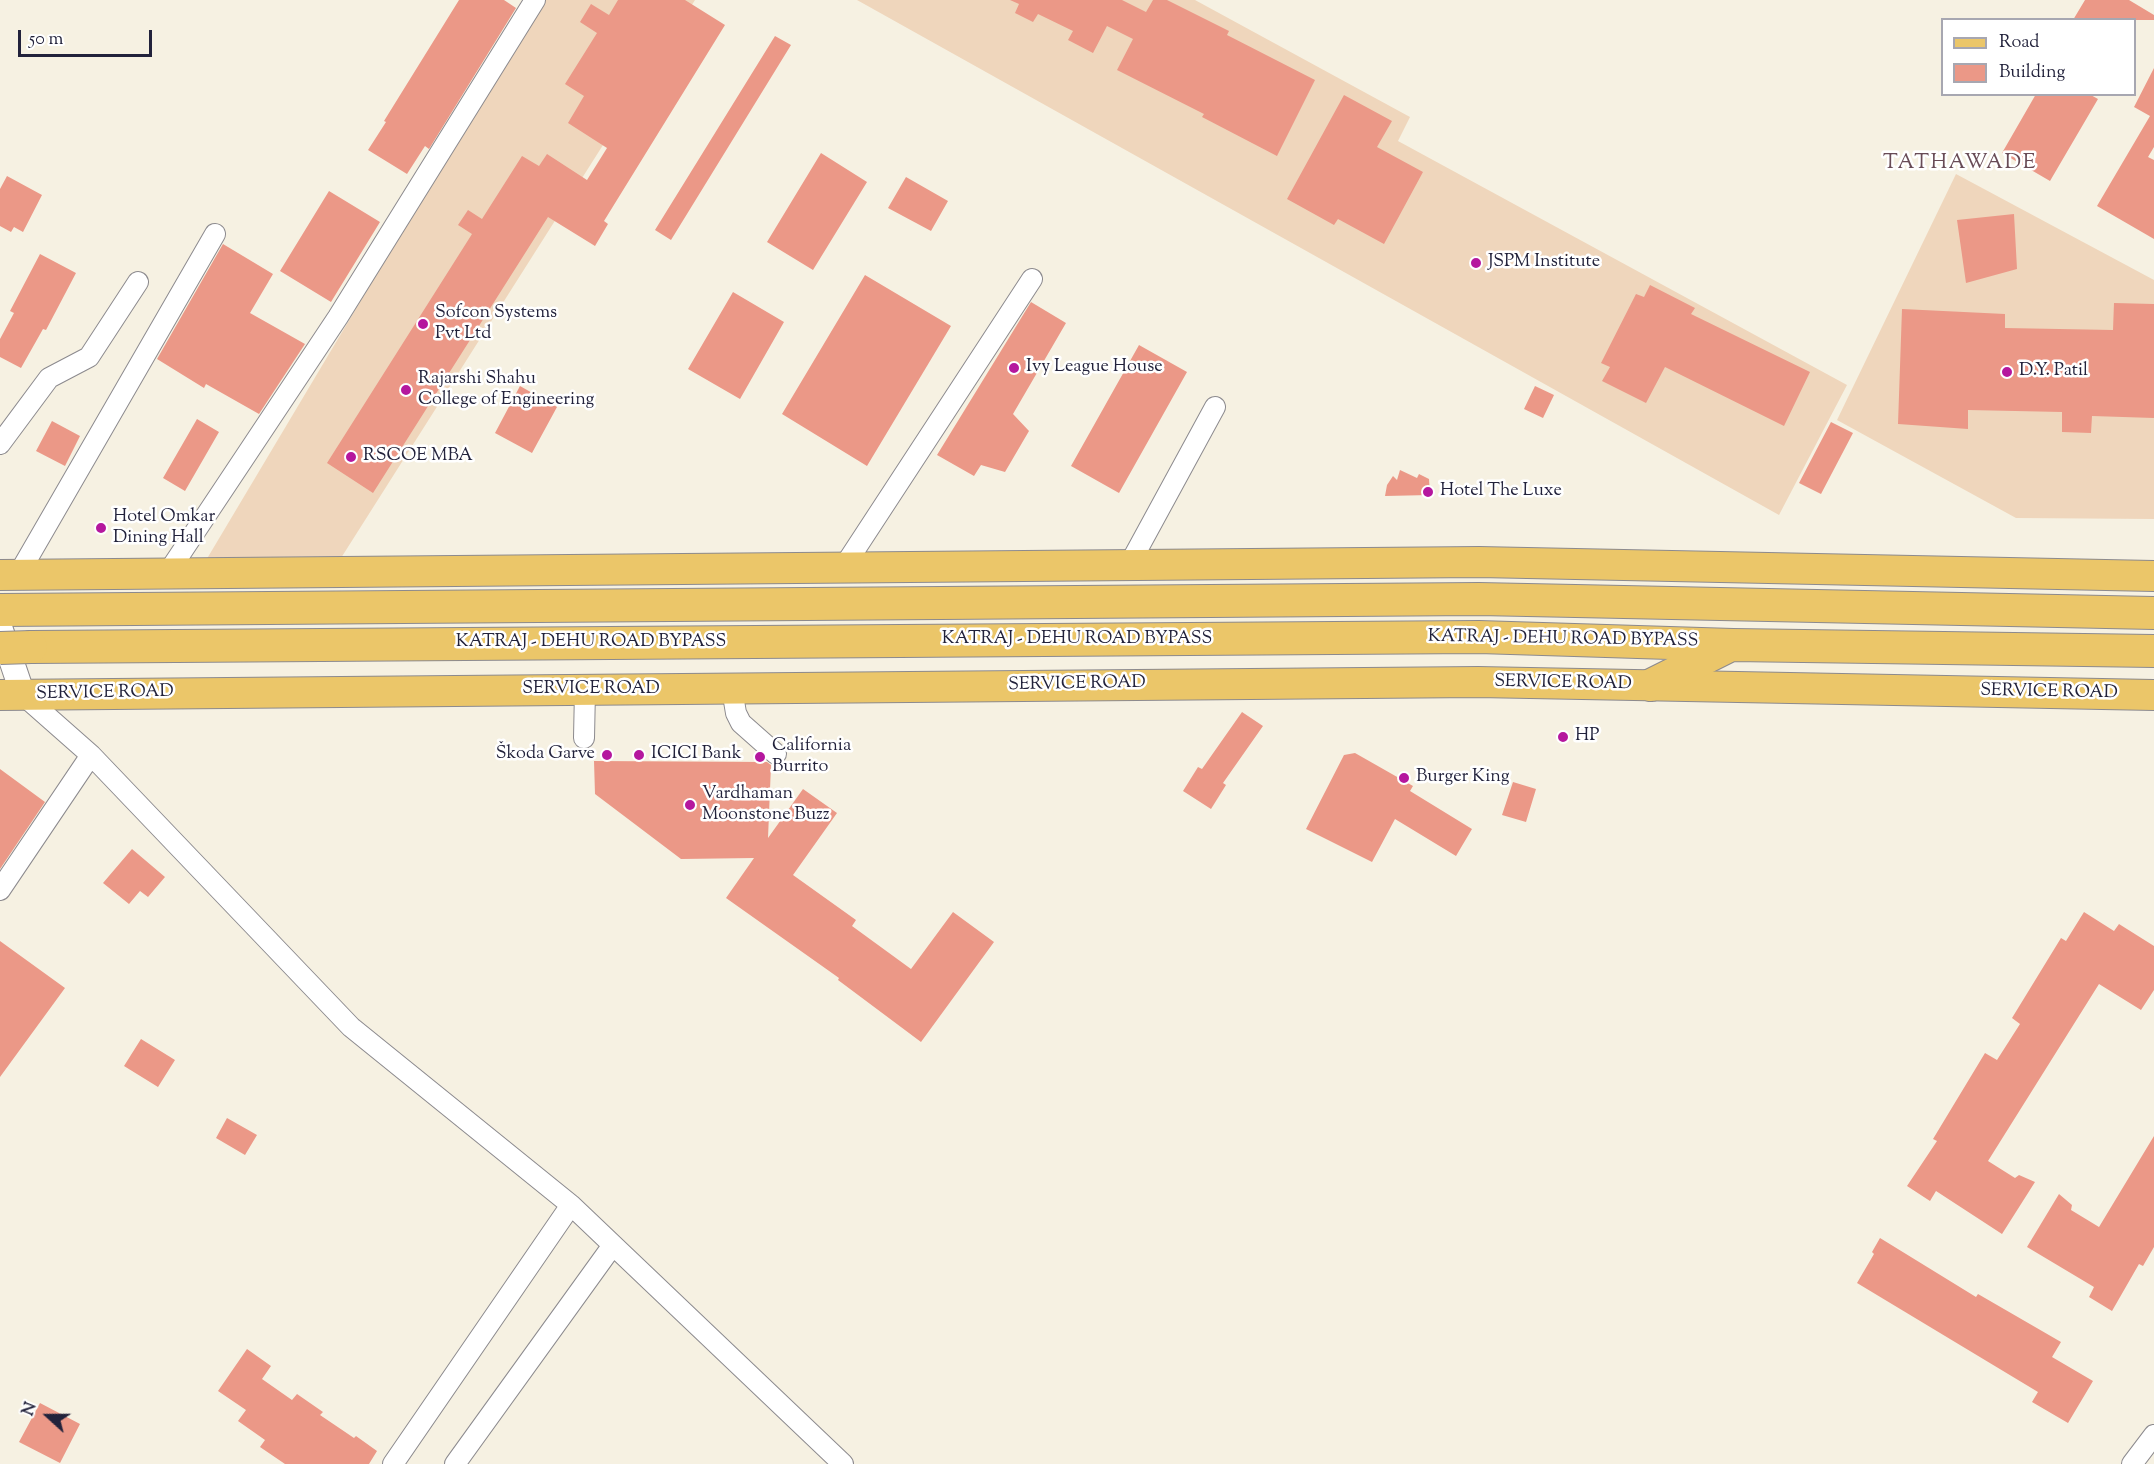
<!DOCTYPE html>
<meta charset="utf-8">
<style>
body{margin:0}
#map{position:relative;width:2154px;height:1464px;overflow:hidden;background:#f6f1e2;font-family:"Sorts Mill Goudy",serif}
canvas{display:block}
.legend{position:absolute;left:1941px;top:18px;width:195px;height:78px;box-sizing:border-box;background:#fff;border:2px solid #a7a7b1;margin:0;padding:8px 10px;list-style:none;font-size:18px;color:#22223b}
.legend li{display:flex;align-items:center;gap:12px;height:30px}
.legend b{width:30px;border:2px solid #a7a7b1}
.north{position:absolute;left:18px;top:1386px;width:60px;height:60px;-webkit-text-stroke:4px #fff;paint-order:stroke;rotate:291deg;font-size:16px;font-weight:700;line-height:24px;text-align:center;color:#22223b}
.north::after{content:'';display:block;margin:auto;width:21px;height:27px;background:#22223b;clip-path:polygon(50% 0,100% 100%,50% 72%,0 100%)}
.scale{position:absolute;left:18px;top:30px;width:134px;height:27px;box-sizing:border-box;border:3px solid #22223b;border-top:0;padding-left:8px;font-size:18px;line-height:21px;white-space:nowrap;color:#22223b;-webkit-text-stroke:4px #fff;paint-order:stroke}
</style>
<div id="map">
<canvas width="2154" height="1464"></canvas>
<ul class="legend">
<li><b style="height:8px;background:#ebc669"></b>Road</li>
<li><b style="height:16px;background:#eb9887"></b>Building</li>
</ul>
<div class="north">N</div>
<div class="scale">50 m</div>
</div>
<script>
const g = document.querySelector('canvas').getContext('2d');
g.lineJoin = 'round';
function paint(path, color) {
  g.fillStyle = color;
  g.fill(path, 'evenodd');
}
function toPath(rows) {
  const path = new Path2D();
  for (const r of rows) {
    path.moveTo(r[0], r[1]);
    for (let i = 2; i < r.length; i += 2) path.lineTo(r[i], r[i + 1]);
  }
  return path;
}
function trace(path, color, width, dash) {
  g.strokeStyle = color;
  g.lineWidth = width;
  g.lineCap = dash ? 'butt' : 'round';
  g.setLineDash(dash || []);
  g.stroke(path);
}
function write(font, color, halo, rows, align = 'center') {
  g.font = font + ' "Sorts Mill Goudy",serif';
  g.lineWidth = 5;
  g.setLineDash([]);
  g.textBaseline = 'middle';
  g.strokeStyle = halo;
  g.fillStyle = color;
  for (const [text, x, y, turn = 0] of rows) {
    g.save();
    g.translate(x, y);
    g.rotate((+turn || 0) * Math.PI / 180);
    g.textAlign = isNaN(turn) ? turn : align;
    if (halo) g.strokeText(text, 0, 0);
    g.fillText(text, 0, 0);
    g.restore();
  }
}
const built = toPath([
 [540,0,695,0,341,558,205,562],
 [857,0,1195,0,1410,117,1398,141,1847,385,1779,515],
 [1956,174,2154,280,2154,519,2016,518,1837,420]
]);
const building = toPath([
 [459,0,504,0,516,8,429,149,425,146,407,174,368,150,386,122,384,121],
 [618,0,685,0,725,25,604,221,608,224,595,246,548,217,373,493,327,463,472,234,458,225,468,210,482,219,522,156,539,166,547,154,587,180,607,148,568,123,584,96,565,84,597,33,580,22,591,4,609,15],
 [1010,0,1122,0,1146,12,1153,0,1167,0,1229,31,1227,35,1315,80,1277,156,1202,117,1204,114,1117,70,1133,39,1107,26,1093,53,1068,40,1073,31,1038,14,1033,22,1015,13,1019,4],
 [2085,0,2129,0,2154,15,2154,20,2073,20],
 [775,36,791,45,671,240,655,230],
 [2154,68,2154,147,2148,157,2154,160,2154,239,2097,206,2150,116,2134,107],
 [2036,94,2089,94,2098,99,2050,181,2002,153],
 [1344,95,1392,121,1377,147,1423,172,1384,244,1338,219,1334,225,1287,199],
 [821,153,867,182,813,270,767,242],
 [7,176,42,195,23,232,14,227,11,232,0,226,0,189],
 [906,177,948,201,931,231,888,208],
 [329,191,380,222,331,302,280,271],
 [2014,214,2017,269,1966,283,1957,220],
 [223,244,273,274,250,313,305,344,259,414,206,384,204,388,157,359],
 [40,254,76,273,46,330,43,329,21,368,0,357,0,339,14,313,10,311],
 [865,275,951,326,867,466,782,414],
 [1650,285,1695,308,1691,314,1810,372,1784,426,1665,367,1646,403,1602,381,1610,367,1601,363,1636,294,1644,297],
 [733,292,784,322,740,399,688,369],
 [1031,302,1066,323,1013,414,1029,431,1005,472,981,465,974,476,937,455],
 [2114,303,2154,304,2154,418,2092,416,2091,433,2062,432,2062,412,1968,410,1968,429,1898,424,1902,309,2005,314,2005,328,2113,330],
 [1139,345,1187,372,1119,493,1071,466],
 [520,386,557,407,532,453,495,433],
 [1535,386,1554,395,1543,418,1524,409],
 [197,419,219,432,185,491,163,478],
 [52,421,80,436,65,466,36,451],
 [1831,422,1853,433,1821,494,1799,483],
 [1400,470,1417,478,1419,474,1429,479,1430,495,1385,496,1387,485,1393,476,1397,480],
 [1242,712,1263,726,1223,783,1226,785,1211,809,1183,791,1198,767,1202,769],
 [1355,753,1413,786,1410,791,1472,829,1456,856,1395,819,1372,862,1306,829,1344,755],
 [594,761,767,762,771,765,768,838,803,789,837,813,793,875,856,920,852,926,911,969,953,912,994,942,921,1042,838,980,839,978,726,898,754,858,681,859,595,794],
 [0,769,45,802,0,869],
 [1513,782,1536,789,1526,822,1502,815],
 [132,849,165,877,148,897,140,891,129,904,103,883],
 [2084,912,2114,931,2119,924,2154,946,2154,990,2141,1010,2099,984,1988,1161,2015,1178,2019,1175,2035,1182,2002,1234,1936,1191,1930,1201,1907,1186,1937,1141,1933,1139,1985,1053,1997,1060,2020,1024,2012,1018,2061,938,2066,941],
 [0,941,65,988,0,1077],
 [141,1039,175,1060,158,1087,124,1066],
 [227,1118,257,1135,245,1155,216,1138],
 [2154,1136,2154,1247,2143,1266,2139,1264,2112,1311,2089,1297,2094,1287,2027,1247,2059,1194,2072,1205,2071,1210,2099,1227],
 [1880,1238,1976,1297,1978,1294,2061,1342,2052,1357,2093,1381,2068,1423,2032,1402,2038,1392,1857,1283,1874,1254,1872,1252],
 [247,1349,271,1366,262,1379,292,1400,297,1394,323,1412,320,1415,354,1438,356,1436,377,1451,369,1464,285,1464,260,1447,265,1440,238,1421,246,1410,218,1391],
 [40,1403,80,1424,60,1463,19,1442]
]);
const minor = toPath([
 [0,444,49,378,89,357,138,282],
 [1129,565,1215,407],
 [843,568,1032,279],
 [167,574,338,317,535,0],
 [18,575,215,234],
 [732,689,736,713,741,723,776,754],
 [23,695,91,755,351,1027,571,1205,843,1464],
 [584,738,585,690],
 [0,890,91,755],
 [393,1464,571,1205],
 [455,1464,613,1245],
 [2132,1464,2154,1435]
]);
const tertiary = toPath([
 [0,627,23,695]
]);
const primary = toPath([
 [0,575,1479,562,2154,576],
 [0,695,1478,682,2154,695]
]);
const trunk = toPath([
 [0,610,1479,599,2154,613],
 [31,647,1479,637,1733,645,2154,651],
 [1651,685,1729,646]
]);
const trunkBridge = toPath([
 [0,648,31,647]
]);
const markers = [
 [1476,263,6,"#b5179e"],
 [423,324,6,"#b5179e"],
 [1014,368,6,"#b5179e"],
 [2007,372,6,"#b5179e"],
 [406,390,6,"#b5179e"],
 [351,457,6,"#b5179e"],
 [1428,492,6,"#b5179e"],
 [101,528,6,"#b5179e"],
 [1563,737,6,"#b5179e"],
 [607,755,6,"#b5179e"],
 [639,755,6,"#b5179e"],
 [760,757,6,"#b5179e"],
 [1404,778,6,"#b5179e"],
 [690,805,6,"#b5179e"]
];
const poiNames = [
 ["JSPM Institute",1488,263],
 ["Sofcon Systems",435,314],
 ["Pvt Ltd",435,335],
 ["Ivy League House",1026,368],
 ["D.Y. Patil",2019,372],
 ["Rajarshi Shahu",418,380],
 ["College of Engineering",418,401],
 ["RSCOE MBA",363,457],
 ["Hotel The Luxe",1440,492],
 ["Hotel Omkar",113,518],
 ["Dining Hall",113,539],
 ["HP",1575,737],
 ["California",772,747],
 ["Burrito",772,768],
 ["Škoda Garve",595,755,"right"],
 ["ICICI Bank",651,755],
 ["Burger King",1416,778],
 ["Vardhaman",702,795],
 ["Moonstone Buzz",702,816]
];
const streetNames = [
 ["KATRAJ - DEHU ROAD BYPASS",1077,640],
 ["KATRAJ - DEHU ROAD BYPASS",1563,640,1],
 ["KATRAJ - DEHU ROAD BYPASS",591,643],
 ["SERVICE ROAD",1563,684,1],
 ["SERVICE ROAD",1077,685,-1],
 ["SERVICE ROAD",591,690],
 ["SERVICE ROAD",2049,693,1],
 ["SERVICE ROAD",105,694,-1]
];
const quarterNames = [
 ["TATHAWADE",1960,164]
];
paint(built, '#efd6bc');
paint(building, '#eb9887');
trace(minor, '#8c8a8e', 22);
trace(tertiary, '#8c8a8e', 26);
trace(primary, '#8c8a8e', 32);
trace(trunk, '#8c8a8e', 34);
trace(minor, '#fff', 20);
trace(tertiary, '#fff', 24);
trace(primary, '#ebc669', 30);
trace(trunk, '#ebc669', 32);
trace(trunkBridge, '#8c8a8e', 34, []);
trace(trunkBridge, '#ebc669', 32);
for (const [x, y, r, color] of markers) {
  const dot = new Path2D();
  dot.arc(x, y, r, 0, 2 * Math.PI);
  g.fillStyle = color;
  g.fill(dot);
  trace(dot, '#fff', 2);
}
write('18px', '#22223b', '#fff', poiNames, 'left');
write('18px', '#22223b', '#fff', streetNames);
g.letterSpacing = '1.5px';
write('21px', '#684b56', '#fff', quarterNames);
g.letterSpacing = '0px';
</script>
